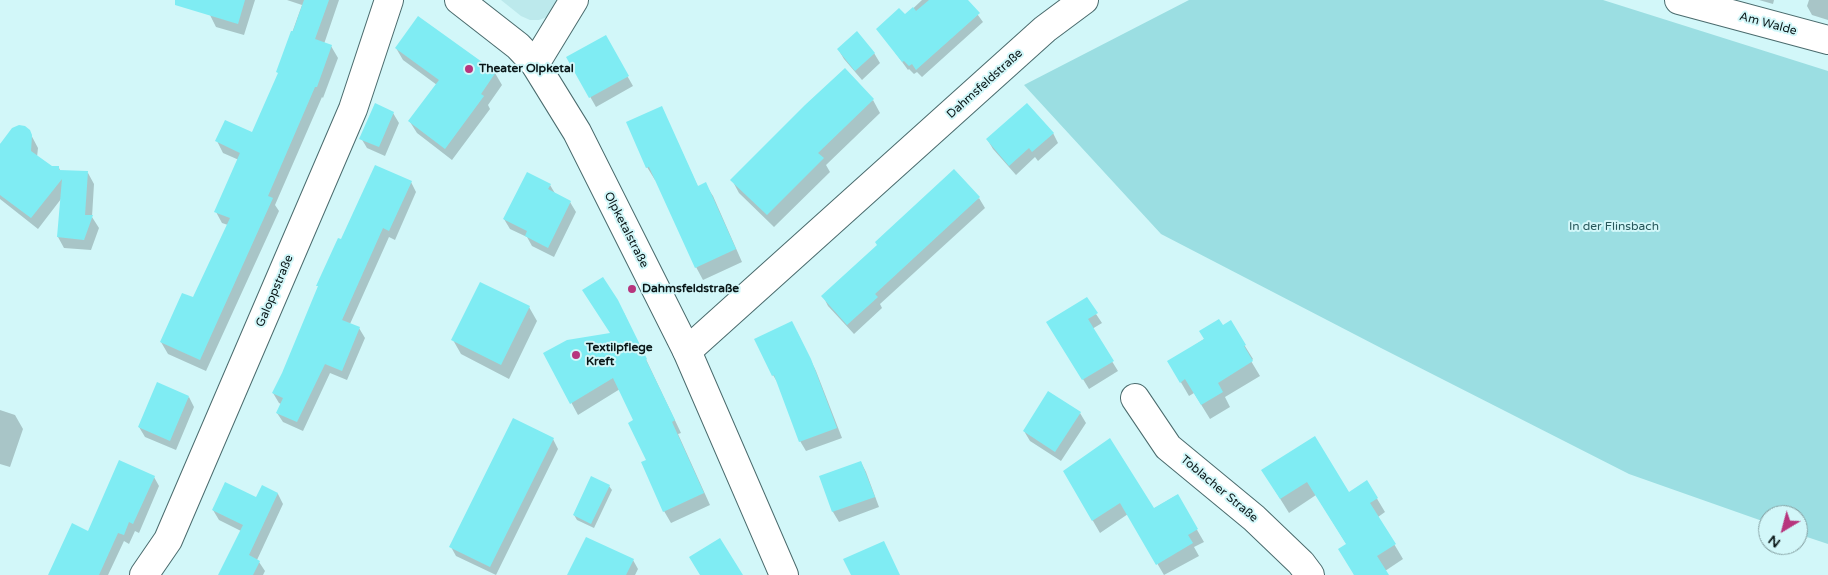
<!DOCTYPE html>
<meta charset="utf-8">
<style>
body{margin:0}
#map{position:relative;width:1828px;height:575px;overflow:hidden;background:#d2f7f9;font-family:"Varela Round",sans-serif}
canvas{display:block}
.north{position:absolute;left:1758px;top:505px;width:50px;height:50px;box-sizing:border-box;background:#d2f7f9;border:1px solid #829d9f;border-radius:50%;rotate:217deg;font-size:14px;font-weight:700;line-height:20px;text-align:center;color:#0a1718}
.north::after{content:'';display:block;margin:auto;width:18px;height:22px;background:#b7357d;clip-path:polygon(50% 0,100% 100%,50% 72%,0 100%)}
</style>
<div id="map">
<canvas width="1828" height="575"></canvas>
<div class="north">N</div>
</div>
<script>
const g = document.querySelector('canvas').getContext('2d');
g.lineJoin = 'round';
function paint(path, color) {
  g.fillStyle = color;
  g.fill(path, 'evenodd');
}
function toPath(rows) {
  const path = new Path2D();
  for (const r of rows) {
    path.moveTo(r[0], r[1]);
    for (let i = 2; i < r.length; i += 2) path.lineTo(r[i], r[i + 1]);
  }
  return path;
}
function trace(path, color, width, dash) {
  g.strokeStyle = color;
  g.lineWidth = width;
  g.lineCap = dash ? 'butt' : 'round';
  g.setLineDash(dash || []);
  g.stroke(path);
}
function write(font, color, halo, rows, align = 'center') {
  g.font = font + ' "Varela Round",sans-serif';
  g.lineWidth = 4;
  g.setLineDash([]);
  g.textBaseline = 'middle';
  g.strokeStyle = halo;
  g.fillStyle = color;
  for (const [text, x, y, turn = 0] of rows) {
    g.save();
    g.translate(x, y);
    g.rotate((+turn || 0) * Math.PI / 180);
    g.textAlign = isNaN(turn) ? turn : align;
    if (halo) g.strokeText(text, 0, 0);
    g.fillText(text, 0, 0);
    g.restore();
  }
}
const built = toPath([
 [501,0,560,0,554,11,547,17,539,20,530,20,521,16]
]);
const green = toPath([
 [1189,0,1603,0,1828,71,1828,544,1798,534,1798,515,1768,515,1768,523,1629,474,1381,348,1161,234,1024,85]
]);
const shadow = toPath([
 [214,0,255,0,244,35,216,27,210,15],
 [287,0,339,0,324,44,331,46,338,58,323,98,322,97,275,205,279,211,206,371,168,354,161,342,193,299,228,225,222,223,216,212,239,160,223,153,217,141,253,134,279,74,278,72,302,5],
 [922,0,967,0,983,22,922,77,917,72,914,74,909,69,908,70,878,29,905,16],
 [1759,0,1774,0,1773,4],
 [1809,0,1828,0,1828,20,1812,15,1807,6],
 [419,18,495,73,502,85,488,105,490,109,452,160,417,133,410,122,437,85,403,60,396,48],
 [605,37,633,86,596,107,568,58],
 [838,49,874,53,880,63,862,80,844,59],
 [873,100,880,113,826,165,830,172,774,227,739,193,732,180],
 [662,108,698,187,705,184,713,196,742,262,703,280,696,267,656,179,655,180,647,167],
 [393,113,399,123,385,156,367,148,361,138],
 [29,131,38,148,37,157,51,168,59,168,61,172,88,173,94,184,92,217,99,228,91,250,64,248,58,237,61,199,38,229,0,199,0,144],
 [1053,133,1058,143,1038,161,1035,157,1016,175,993,149,987,139],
 [411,182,416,192,395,240,389,237,350,324,359,328,365,338,347,380,330,373,303,431,283,422,277,413,281,404,279,403,273,393,283,374,319,288,318,286,342,241],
 [550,185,556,195,570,202,576,212,554,257,532,246,527,237,510,229,504,219],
 [979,198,985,208,880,304,882,308,854,334,828,306,823,296],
 [529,307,537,321,509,379,461,354,453,340],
 [624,313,681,433,678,434,710,505,671,523,664,511,635,420,620,389,578,415,545,354,611,335],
 [1096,314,1102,323,1092,329,1118,371,1089,389,1048,322],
 [1230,322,1253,359,1251,361,1260,376,1225,397,1230,407,1210,419,1194,393,1189,396,1169,362],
 [797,332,816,371,842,438,806,451,800,441,779,385,773,375],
 [189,397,194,407,176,450,145,437,139,427],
 [0,410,15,415,23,429,10,467,0,464],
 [1080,413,1086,423,1061,461,1030,441,1024,431],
 [1314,438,1349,493,1367,482,1385,512,1378,517,1403,559,1385,571,1388,575,1354,575,1347,545,1316,495,1289,513,1271,484],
 [553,439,558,449,496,575,456,556,451,547],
 [861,462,866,472,879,507,839,522,833,512,820,477],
 [1064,471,1153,509,1177,495,1204,542,1194,547,1199,556,1164,575,1128,514,1100,533],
 [154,477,159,486,139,533,135,531,129,544,124,541,108,575,49,575,88,532],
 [609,486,612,490,594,528,577,520,574,515],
 [263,487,278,494,283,504,257,560,259,562,265,571,263,575,220,575,241,531,219,520,213,510,257,498],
 [633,560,638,569,635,575,569,575]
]);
const building = toPath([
 [175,0,245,0,238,24,175,5],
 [304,0,329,0,315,39,332,45,317,87,315,87,268,196,273,198,200,360,160,342,182,293,193,297,230,218,214,212,240,153,215,141,225,120,252,132,278,73,276,72,291,31,293,31],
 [929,0,968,0,980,13,916,70,912,64,909,66,904,61,902,62,876,29,899,8,905,14,913,7,916,11],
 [418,16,496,72,481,94,484,96,445,149,408,121,439,80,395,48],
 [857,31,875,53,855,71,837,49],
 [606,35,629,76,589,98,566,57],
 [845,68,874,99,818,153,824,158,767,215,730,180,805,105],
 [375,103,394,112,379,147,359,139],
 [1027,103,1054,133,1032,152,1029,148,1009,166,986,139],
 [662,106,698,186,706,182,736,249,695,268,649,167,646,168,626,122],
 [19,125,25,126,30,130,32,135,31,151,52,166,59,166,59,170,88,171,85,215,93,215,84,240,57,237,62,179,31,218,0,195,0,144,12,128],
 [375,165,412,181,389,231,383,228,342,320,360,327,342,371,325,364,297,422,276,413,283,398,272,393,282,373,318,286,316,286,338,238,341,239],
 [954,169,980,197,875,294,878,297,847,325,821,296,877,245,875,242],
 [527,172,551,184,548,189,571,201,548,248,525,236,527,231,503,219],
 [603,277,618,300,647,359,646,360,675,420,672,422,704,493,663,512,641,462,646,460,628,423,633,420,613,378,570,404,543,353,567,340,610,333,582,290],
 [480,282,530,306,501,365,451,340],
 [1087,297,1098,313,1088,319,1114,361,1082,380,1046,322],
 [1219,319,1223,325,1231,320,1246,345,1244,346,1253,361,1218,383,1223,392,1201,405,1185,379,1180,383,1167,361,1204,339,1199,331],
 [792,321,811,359,837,428,799,442,774,375,772,376,754,339],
 [157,382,189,396,170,441,138,427],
 [1048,391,1081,412,1055,452,1023,431],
 [513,418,554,438,490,567,449,547],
 [1315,436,1349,492,1367,480,1378,498,1370,503,1396,544,1377,556,1389,575,1354,575,1338,549,1346,544,1307,482,1280,499,1261,470],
 [1110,438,1154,508,1178,494,1198,529,1188,535,1193,543,1156,565,1120,503,1092,521,1063,471],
 [119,460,155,476,133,524,129,522,124,535,118,533,99,575,48,575,72,523,88,531],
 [861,461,875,497,832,512,819,476],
 [591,476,610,485,591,524,573,515],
 [225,482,256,497,262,485,278,493,249,555,260,561,253,575,218,575,243,525,212,510],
 [586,537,634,559,626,575,567,575],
 [720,538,743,575,700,575,689,557],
 [884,541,900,575,851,575,843,559]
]);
const street = toPath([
 [1679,0,1828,40],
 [535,64,574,0],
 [687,351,1045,29,1084,0],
 [1135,398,1168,447,1254,518,1301,563,1310,575],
 [144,575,168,540,353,109,389,0]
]);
const secondary = toPath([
 [459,0,518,46,535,64,577,132,687,351,784,575]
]);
const markers = [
 [469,69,5,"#b7357d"],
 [632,289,5,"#b7357d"],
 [576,355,5,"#b7357d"]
];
const streetNames = [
 ["Am Walde",1768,24,15],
 ["Dahmsfeldstraße",985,84,-42],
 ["Olpketalstraße",626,230,63],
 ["Galoppstraße",275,291,-67],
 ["Toblacher Straße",1219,489,40]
];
const poiNames = [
 ["Theater Olpketal",479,69],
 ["Dahmsfeldstraße",642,289],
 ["Textilpflege",586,348],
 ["Kreft",586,362]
];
const parkNames = [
 ["In der Flinsbach",1614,227]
];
paint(built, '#bce9ec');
paint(green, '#9bdee2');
paint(shadow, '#0003');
paint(building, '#7fecf3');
trace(street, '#4a6b6d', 30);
trace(secondary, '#4a6b6d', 30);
trace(street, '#fff', 28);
trace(secondary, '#fff', 28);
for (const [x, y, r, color] of markers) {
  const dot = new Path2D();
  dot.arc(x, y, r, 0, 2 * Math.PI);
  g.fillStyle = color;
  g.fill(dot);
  trace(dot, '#d2f7f9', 2);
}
write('12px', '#0a1718', '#d2f7f9', streetNames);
write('bold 12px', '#0a1718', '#d2f7f9', poiNames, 'left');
write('12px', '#28585b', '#d2f7f9', parkNames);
</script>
